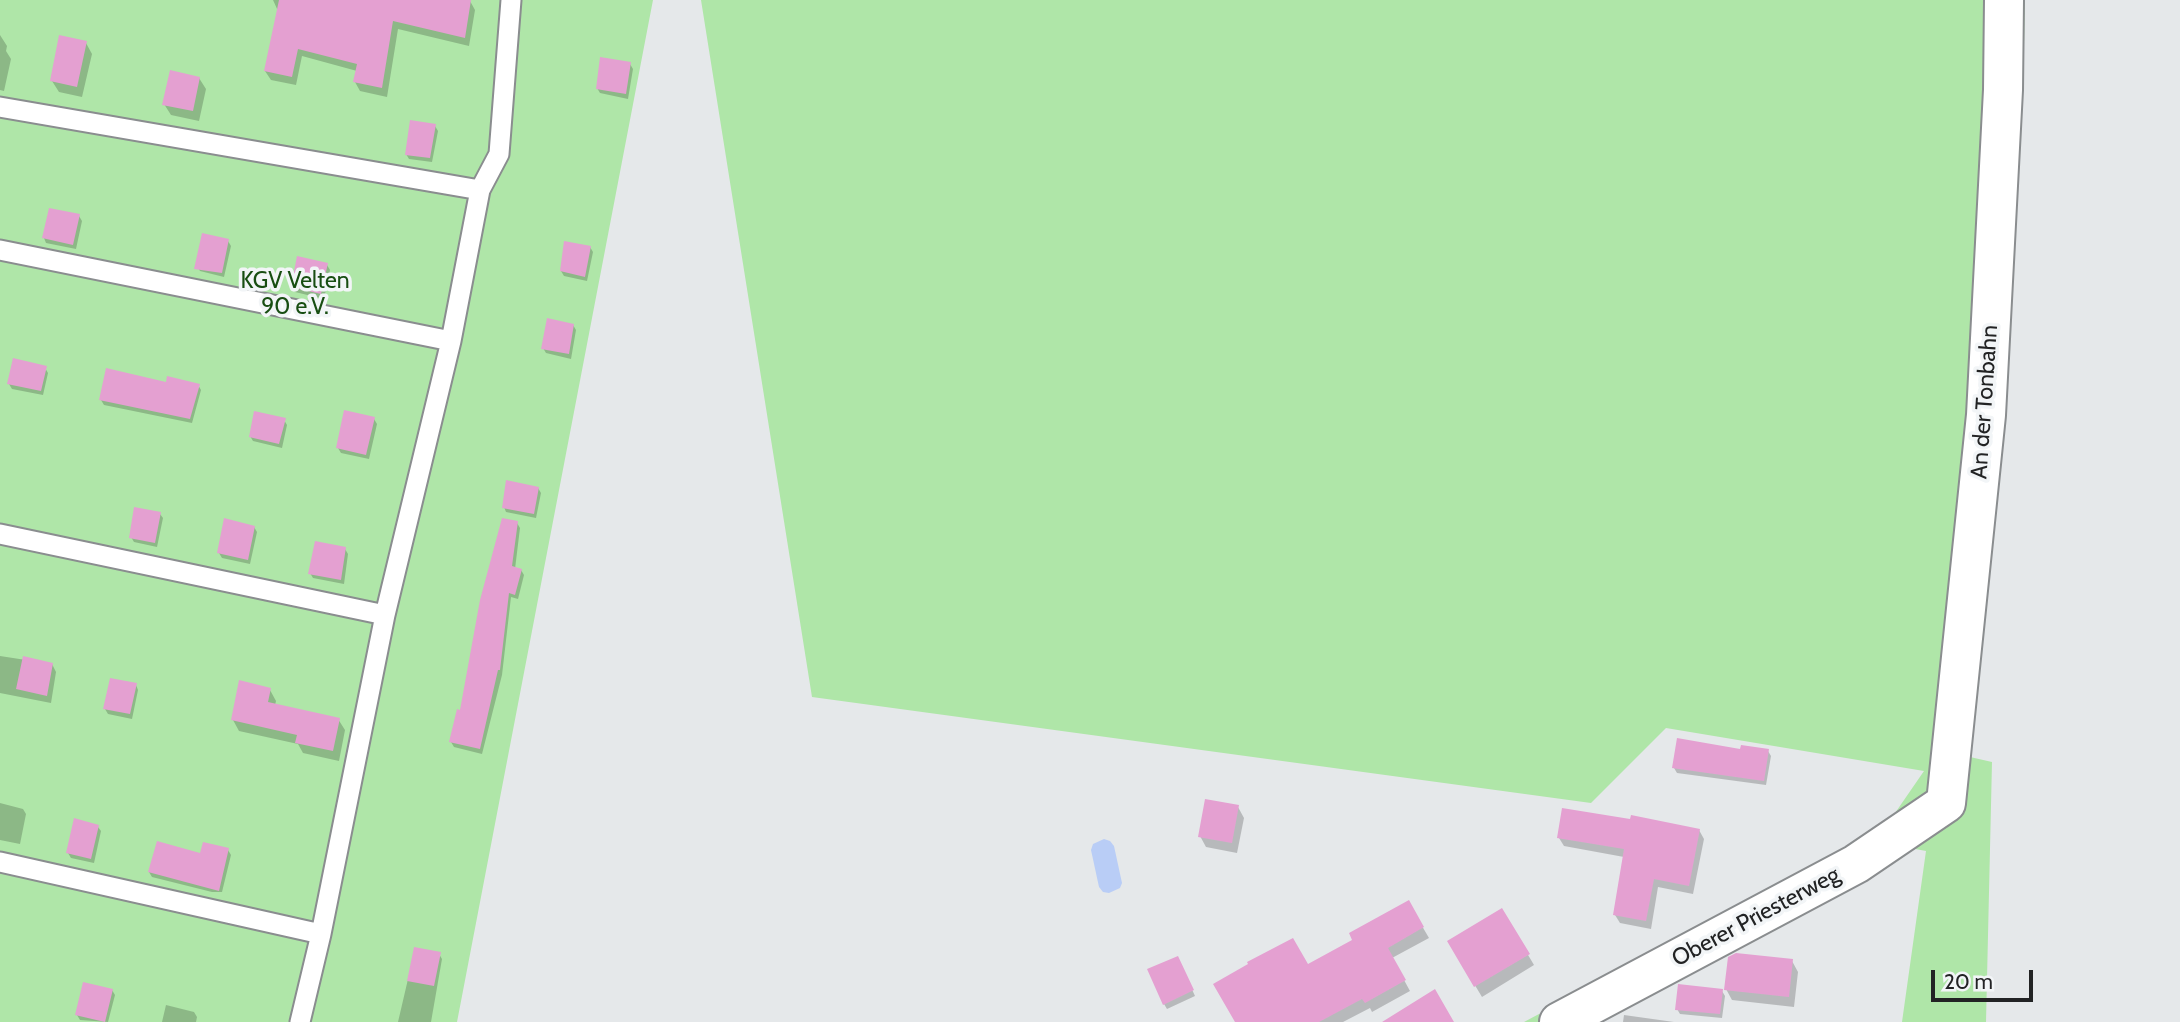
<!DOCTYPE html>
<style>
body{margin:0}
#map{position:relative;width:2180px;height:1022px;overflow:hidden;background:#e5e8ea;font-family:Cabin,sans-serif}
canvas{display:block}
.scale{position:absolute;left:1931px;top:970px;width:102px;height:32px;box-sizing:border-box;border:4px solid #222324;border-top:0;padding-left:9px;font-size:21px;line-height:24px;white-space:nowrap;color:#222324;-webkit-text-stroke:5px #f2f5f7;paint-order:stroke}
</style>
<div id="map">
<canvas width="2180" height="1022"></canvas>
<div class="scale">20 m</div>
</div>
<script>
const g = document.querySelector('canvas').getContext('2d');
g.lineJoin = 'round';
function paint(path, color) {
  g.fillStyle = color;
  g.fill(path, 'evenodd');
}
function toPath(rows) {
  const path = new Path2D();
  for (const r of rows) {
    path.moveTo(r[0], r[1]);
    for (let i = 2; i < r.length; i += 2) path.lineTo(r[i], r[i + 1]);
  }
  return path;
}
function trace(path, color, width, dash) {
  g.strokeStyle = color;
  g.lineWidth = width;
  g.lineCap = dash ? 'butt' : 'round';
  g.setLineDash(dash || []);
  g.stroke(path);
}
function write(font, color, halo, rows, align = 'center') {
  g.font = font + ' Cabin,sans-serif';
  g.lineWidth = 7;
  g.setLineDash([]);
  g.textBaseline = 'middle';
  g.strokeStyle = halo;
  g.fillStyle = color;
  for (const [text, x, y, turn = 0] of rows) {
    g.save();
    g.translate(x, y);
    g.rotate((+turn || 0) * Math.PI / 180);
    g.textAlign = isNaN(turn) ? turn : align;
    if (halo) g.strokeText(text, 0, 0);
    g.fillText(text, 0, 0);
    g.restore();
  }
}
const green = toPath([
 [0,0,653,0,457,1022,0,1022],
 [701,0,2025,0,2023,89,2003,419,1970,757,1992,762,1986,1022,1902,1022,1926,851,1910,848,1591,1022,1524,1022,1848,849,1893,816,1924,771,1666,728,1591,803,812,697]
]);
const water = toPath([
 [1104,839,1110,841,1114,846,1122,883,1120,888,1109,893,1103,892,1099,887,1091,850,1093,844]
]);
const shadow = toPath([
 [273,0,462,0,470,1,475,10,469,46,398,29,387,97,360,91,355,82,357,71,302,56,296,85,271,80,265,71,278,11],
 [0,35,7,46,6,51,11,59,4,91,0,90],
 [86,43,92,54,82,97,59,92,52,81],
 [630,64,633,69,628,99,600,93,597,88],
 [199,78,206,89,199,121,171,115,164,104],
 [435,126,438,131,432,162,409,159,406,154],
 [79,216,82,221,76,249,46,243,44,238],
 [228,241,231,246,224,277,200,271,197,266],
 [590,247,593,252,587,281,564,276,561,271],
 [327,265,330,270,324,299,295,292,293,287],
 [573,325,576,330,571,359,546,353,543,348],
 [45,368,48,373,43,395,12,389,9,384],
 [167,384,198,385,201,390,192,423,104,405,101,400],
 [374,419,377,424,369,459,341,453,338,448],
 [284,420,287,425,282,448,253,441,250,436],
 [538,488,541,493,536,518,506,512,504,507],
 [160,514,163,518,157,547,134,542,131,537],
 [517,523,520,528,515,569,521,570,524,575,518,599,511,597,502,675,482,754,454,747,451,742],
 [254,527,257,532,250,564,222,558,219,553],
 [345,549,348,554,344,584,313,578,310,573],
 [0,656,52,664,56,672,51,703,0,693],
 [136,685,138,690,132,719,108,714,105,709],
 [270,690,276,701,275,705,338,719,345,730,339,761,303,753,298,744,239,731,233,720],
 [1742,751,1768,751,1771,756,1766,785,1677,773,1674,768],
 [0,803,23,809,26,814,20,844,0,840],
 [1238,807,1244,818,1237,853,1206,847,1200,836],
 [98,827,101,831,94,863,71,858,68,853],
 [1699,830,1704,839,1693,894,1658,887,1651,929,1620,923,1615,915,1624,857,1564,846,1559,838],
 [228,850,231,855,222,892,212,892,152,877,149,872],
 [1408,902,1429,938,1392,958,1410,991,1372,1012,1370,1008,1343,1022,1237,1022,1308,966,1355,941],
 [1502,911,1534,965,1482,997,1449,942],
 [415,949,439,954,442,959,431,1022,398,1022],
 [1792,961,1798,972,1794,1007,1732,1000,1726,989],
 [1180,963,1195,996,1167,1009,1164,1004],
 [112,990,115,995,108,1022,80,1020,77,1015],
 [1722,991,1725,996,1722,1018,1680,1014,1677,1009],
 [166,1005,194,1012,197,1017,196,1022,162,1022],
 [1624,1015,1674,1022,1623,1022]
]);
const building = toPath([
 [279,0,471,0,465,38,393,21,382,88,353,82,357,64,298,49,292,77,264,71],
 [59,35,87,41,77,87,50,81],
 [600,57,631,62,626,94,596,89],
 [170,70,200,77,193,111,162,105],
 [410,120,436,124,430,158,405,155],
 [49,208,80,214,73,245,42,238],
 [202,233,229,239,222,273,194,269],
 [564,241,591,246,585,277,560,271],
 [297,256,328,263,321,294,291,287],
 [547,318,574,324,569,354,541,349],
 [13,358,47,366,41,391,7,384],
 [106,368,166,382,167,376,200,384,190,419,99,400],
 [344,410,375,417,366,455,336,448],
 [254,411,286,418,279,444,249,437],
 [506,480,539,487,534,514,502,508],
 [134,507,161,512,155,543,129,538],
 [224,518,255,526,248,560,217,553],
 [502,518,518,521,512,566,522,569,515,595,509,593,500,670,498,670,480,749,449,742,457,709,460,710,480,600],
 [315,541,346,547,341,580,308,574],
 [23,656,53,663,47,696,16,689],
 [110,678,137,683,130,714,103,709],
 [239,680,271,688,268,702,340,718,333,751,295,743,297,735,231,720],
 [1677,738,1740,749,1741,745,1769,749,1764,781,1672,768],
 [1205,799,1239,805,1232,843,1198,837],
 [1562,808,1630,819,1631,815,1700,829,1689,886,1654,879,1646,921,1613,915,1624,849,1557,838],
 [74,818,99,825,91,859,66,853],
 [157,841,200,853,203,842,229,848,219,891,148,872],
 [1409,900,1424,927,1388,948,1406,980,1365,1003,1362,999,1319,1022,1235,1022,1213,984,1248,964,1247,962,1293,938,1308,964,1352,940,1349,933],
 [1502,908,1530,954,1474,987,1447,941],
 [414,947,441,952,434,986,407,981],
 [1736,953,1793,959,1789,997,1724,990,1728,957],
 [1178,956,1194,990,1163,1005,1147,969],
 [83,982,113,989,105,1022,75,1015],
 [1678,984,1723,989,1720,1014,1675,1010],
 [1435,989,1454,1022,1382,1022]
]);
const service = toPath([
 [0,107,480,190],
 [0,250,451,341],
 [0,534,385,615],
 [0,862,321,934],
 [300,1022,321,934,385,615,451,341,480,190,499,154,511,0]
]);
const minor = toPath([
 [1559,1022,1856,864,1946,803,1986,415,2003,90,2004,0]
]);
const parkNames = [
 ["KGV Velten",295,281],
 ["90 e.V.",295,307]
];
const streetNames = [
 ["An der Tonbahn",1985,402,-86],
 ["Oberer Priesterweg",1756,917,-28]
];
paint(green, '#afe6a8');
paint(water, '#b9cdf6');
paint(shadow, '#0003');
paint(building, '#e4a0d1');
trace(service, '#8a8d8f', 23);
trace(minor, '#8a8d8f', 42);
trace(service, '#fff', 19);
trace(minor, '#fff', 38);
write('23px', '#184e12', '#f2f5f7', parkNames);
write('23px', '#222324', '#f2f5f7', streetNames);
</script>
